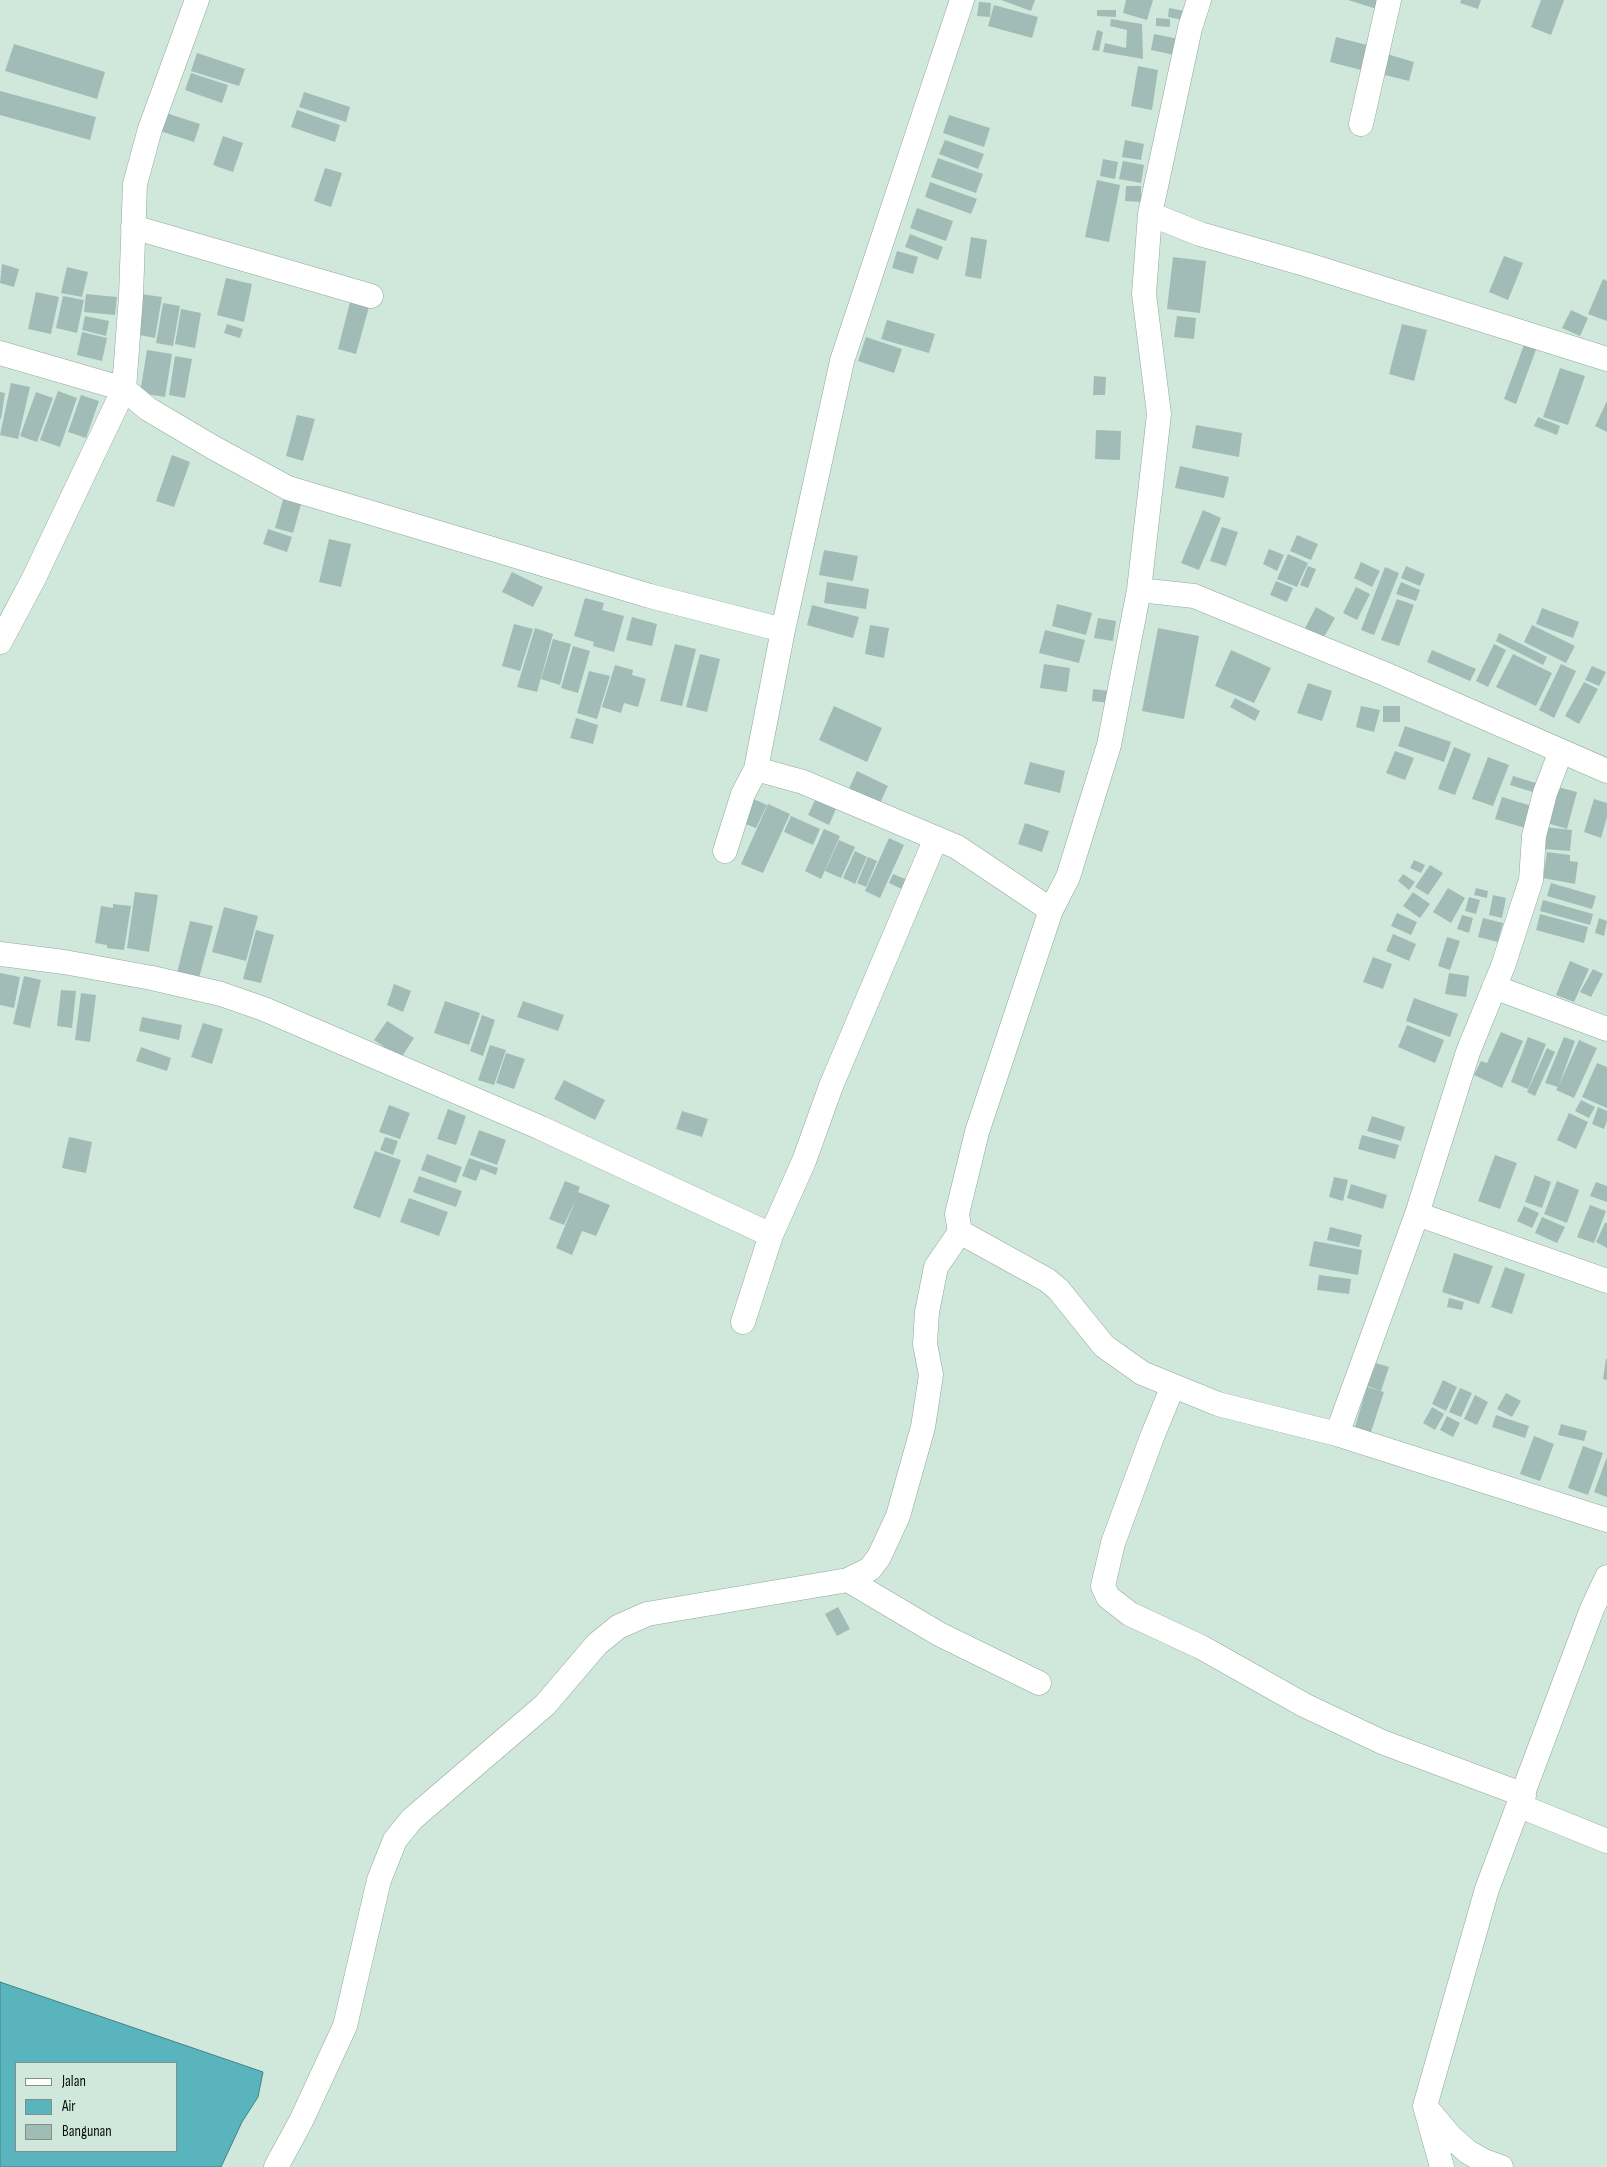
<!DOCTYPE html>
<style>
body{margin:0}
#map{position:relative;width:1607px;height:2167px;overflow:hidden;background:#d0e8db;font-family:"Sofia Sans Condensed",sans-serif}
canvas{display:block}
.legend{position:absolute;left:15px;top:2062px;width:162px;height:90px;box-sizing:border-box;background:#d0e8db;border:1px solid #809288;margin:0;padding:6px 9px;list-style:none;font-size:15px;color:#08100c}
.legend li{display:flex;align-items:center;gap:10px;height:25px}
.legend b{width:25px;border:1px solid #809288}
</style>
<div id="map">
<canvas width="1607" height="2167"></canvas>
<ul class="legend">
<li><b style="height:6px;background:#fff"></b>Jalan</li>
<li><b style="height:14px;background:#5ab4bd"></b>Air</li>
<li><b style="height:14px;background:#a1bcb7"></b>Bangunan</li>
</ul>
</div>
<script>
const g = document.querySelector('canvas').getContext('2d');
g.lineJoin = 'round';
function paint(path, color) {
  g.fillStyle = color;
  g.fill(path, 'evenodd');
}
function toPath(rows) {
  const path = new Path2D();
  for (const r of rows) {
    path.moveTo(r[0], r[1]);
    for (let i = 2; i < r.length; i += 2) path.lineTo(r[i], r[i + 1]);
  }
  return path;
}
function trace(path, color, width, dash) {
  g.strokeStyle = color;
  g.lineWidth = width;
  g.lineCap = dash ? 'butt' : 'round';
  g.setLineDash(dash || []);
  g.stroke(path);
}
const water = toPath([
 [0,1982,263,2072,258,2097,242,2122,221,2167,0,2167,0,1982],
 [16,2063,176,2063,176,2151,16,2151,16,2063]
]);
const building = toPath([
 [1001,0,1035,0,1031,11],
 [1126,0,1153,0,1147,20,1123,13],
 [1348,0,1383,0,1380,10],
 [1461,0,1481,0,1478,9,1460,3],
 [1541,0,1564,0,1551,35,1531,27],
 [979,2,991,3,990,17,977,16],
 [994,5,1038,17,1032,38,988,26],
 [1169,8,1185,11,1183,20,1168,17],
 [1097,10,1116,10,1116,17,1097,16],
 [1156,18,1170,19,1170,27,1156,26],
 [1111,19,1142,24,1143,59,1103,52,1105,43,1126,48,1127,30,1110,26],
 [1097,30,1103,32,1099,51,1092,50],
 [1154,34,1183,40,1179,56,1151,50],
 [1336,37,1371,46,1365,71,1330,62],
 [14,44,105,72,97,99,5,71],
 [197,53,245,69,239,86,191,71],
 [1387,54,1414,62,1409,81,1381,74],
 [1138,66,1158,70,1152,110,1131,106],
 [191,73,228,85,222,103,185,90],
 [0,91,96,117,90,140,0,115],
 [304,92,350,107,346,122,299,107],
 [297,110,340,125,335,142,291,127],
 [166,113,200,124,194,142,160,131],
 [949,115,990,128,984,147,943,133],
 [223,136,243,143,233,172,213,165],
 [945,140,984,154,978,169,939,154],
 [1125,140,1144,144,1141,160,1122,157],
 [938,158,983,174,976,193,931,177],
 [1103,159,1118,162,1115,179,1100,176],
 [1123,161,1144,165,1141,183,1119,179],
 [325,168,342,173,331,207,314,201],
 [1097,180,1120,185,1109,242,1085,237],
 [930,182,977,199,971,214,925,197],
 [1126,186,1141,186,1141,202,1125,201],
 [917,208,953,221,946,241,910,228],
 [910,234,943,247,938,260,905,247],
 [971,237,987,240,981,279,965,276],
 [897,251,918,257,913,274,892,268],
 [1504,256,1523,263,1508,300,1489,292],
 [1173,257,1206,261,1200,313,1167,309],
 [2,264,19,269,14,287,0,283],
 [67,267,88,272,82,297,61,293],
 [226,278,252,284,244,322,217,315],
 [1603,279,1607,281,1607,321,1588,314],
 [36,292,59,297,51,334,28,329],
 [86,294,117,297,115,315,84,312],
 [141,294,162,297,155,338,134,334],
 [63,296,84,300,77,333,56,328],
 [350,302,369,307,356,354,338,349],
 [163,303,180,306,173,346,156,343],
 [181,309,201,313,195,348,175,344],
 [1571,310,1588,318,1580,336,1562,328],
 [85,316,109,321,106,336,82,330],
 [1177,316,1196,318,1194,339,1174,337],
 [887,320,935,334,929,353,881,339],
 [227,324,243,329,240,338,224,333],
 [1402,324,1427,330,1414,381,1389,374],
 [82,332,107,338,102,361,77,355],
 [866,337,902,349,894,373,858,361],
 [1525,342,1537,347,1516,404,1504,399],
 [147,350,172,354,165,397,140,393],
 [175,356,192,359,185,398,169,395],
 [1560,368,1585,376,1568,425,1543,417],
 [1094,376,1106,377,1105,395,1093,395],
 [11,383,30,387,18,439,0,435],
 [58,391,77,398,60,447,40,440],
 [0,392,5,393,1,419,0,419],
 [36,392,53,398,37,442,20,436],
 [81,395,99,401,86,438,68,432],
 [1607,401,1607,432,1595,426],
 [297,415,315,419,303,461,286,456],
 [1538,417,1560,426,1557,435,1534,426],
 [1196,425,1242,433,1239,457,1192,448],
 [1096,430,1121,431,1120,460,1095,459],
 [172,455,190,462,174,507,156,501],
 [1180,466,1229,477,1224,498,1175,488],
 [284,496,302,501,293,533,275,528],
 [1203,510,1221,518,1199,570,1181,563],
 [1222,527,1238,532,1226,566,1210,561],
 [268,529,292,537,287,552,263,544],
 [1297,535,1318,544,1311,560,1290,551],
 [329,539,351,544,341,587,319,582],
 [1269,549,1284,555,1277,571,1263,564],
 [824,550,858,556,853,581,819,575],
 [1288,554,1308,563,1297,587,1277,579],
 [1361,562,1380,571,1372,587,1354,578],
 [1308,566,1316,569,1308,588,1300,585],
 [1406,566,1425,574,1420,586,1401,578],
 [1385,567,1399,573,1374,635,1361,630],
 [512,572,543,587,533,607,502,592],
 [1276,581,1293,588,1287,602,1270,595],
 [827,582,869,589,866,609,824,603],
 [1401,582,1420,590,1416,601,1396,594],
 [1356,587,1370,594,1357,620,1343,613],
 [585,598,604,603,602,610,624,616,614,652,593,646,594,642,574,636],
 [1397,599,1414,605,1399,646,1381,640],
 [1057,604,1092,613,1086,635,1052,626],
 [812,605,859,617,853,638,807,625],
 [1316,607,1335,618,1321,642,1303,632],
 [1542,608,1579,622,1573,638,1536,624],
 [632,617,657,624,652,646,626,640],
 [1098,618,1116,621,1113,641,1094,638],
 [514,624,533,629,520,671,502,666],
 [870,625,889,628,884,658,865,654],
 [1532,625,1575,646,1566,663,1524,642],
 [535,628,553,634,537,692,517,687],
 [1158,628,1199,636,1184,719,1142,711],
 [1045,630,1085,640,1079,663,1039,653],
 [1499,633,1547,657,1543,665,1496,641],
 [553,639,571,644,560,685,541,679],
 [675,644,696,649,682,706,660,701],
 [1494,644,1506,650,1488,687,1476,681],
 [573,646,590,651,578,693,561,688],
 [1231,650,1271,668,1254,703,1215,686],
 [1432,650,1476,669,1470,681,1427,662],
 [700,654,720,659,707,712,686,707],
 [1513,654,1552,673,1536,706,1496,687],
 [1044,664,1070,668,1067,692,1040,688],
 [1561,664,1576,671,1554,718,1539,710],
 [615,665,633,670,632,675,646,679,638,707,624,703,621,713,602,707],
 [1592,666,1606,672,1599,686,1585,680],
 [589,671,610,676,597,719,577,713],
 [1584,682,1598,689,1579,724,1565,716],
 [1308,683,1332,691,1322,721,1297,713],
 [1093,689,1110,691,1109,703,1092,701],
 [1235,698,1260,711,1255,721,1230,707],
 [834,706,882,728,867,762,819,740],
 [1361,706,1380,710,1374,732,1356,727],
 [1383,706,1400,706,1400,722,1383,722],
 [576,718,598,725,593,744,570,738],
 [1405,726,1451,742,1444,762,1398,746],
 [1454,747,1471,754,1455,795,1438,789],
 [1395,751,1414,758,1405,780,1386,773],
 [1488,757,1509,765,1493,806,1472,799],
 [1030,762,1065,771,1060,793,1024,784],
 [857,771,888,786,879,805,848,791],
 [1513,776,1539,784,1536,793,1510,785],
 [1554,786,1577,792,1567,829,1544,822],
 [749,797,767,805,756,828,738,821],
 [1502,797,1535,807,1529,829,1495,819],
 [1594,799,1607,803,1607,817,1601,838,1584,832],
 [815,800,836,809,829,825,808,815],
 [768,804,790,814,763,873,741,864],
 [791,816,820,829,813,845,784,832],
 [1025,823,1049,831,1042,852,1018,844],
 [1545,827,1572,830,1570,851,1543,849],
 [824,829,840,836,821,879,805,871],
 [889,838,904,845,880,898,865,891],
 [839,840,855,847,841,878,825,871],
 [855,851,867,857,855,884,843,878],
 [1547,852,1570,855,1570,861,1578,862,1575,884,1543,878],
 [868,857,877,861,866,887,857,883],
 [1414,860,1425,865,1421,873,1410,868],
 [1430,865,1443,873,1428,895,1415,887],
 [893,874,910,881,906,891,889,883],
 [1403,874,1415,882,1409,890,1398,881],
 [1551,883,1596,896,1592,909,1547,896],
 [1448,888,1465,898,1451,923,1433,912],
 [1476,888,1488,891,1487,898,1474,895],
 [135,892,158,895,149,952,127,948],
 [1413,892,1430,904,1420,918,1403,906],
 [1493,895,1506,898,1502,918,1489,915],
 [1469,897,1480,900,1476,914,1465,911],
 [1543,900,1593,914,1590,925,1540,911],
 [113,904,131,906,124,950,107,948,107,945,95,943,101,906,113,908],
 [224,907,258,916,246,961,212,952],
 [1397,913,1417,922,1411,935,1391,926],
 [1540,914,1588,927,1584,943,1536,930],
 [1462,915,1473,918,1469,933,1457,929],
 [1483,918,1503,923,1498,942,1478,937],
 [1599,918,1607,921,1604,936,1595,933],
 [190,921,213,926,199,978,177,973],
 [256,930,274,935,261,983,243,979],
 [1393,934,1416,944,1409,961,1386,951],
 [1447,937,1460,941,1450,970,1438,966],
 [1373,957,1392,964,1383,989,1363,982],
 [1570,961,1589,969,1574,1002,1556,995],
 [1593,969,1603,974,1591,997,1580,992],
 [0,973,20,977,14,1008,0,1005],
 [1449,973,1469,976,1466,997,1445,994],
 [24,976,41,980,30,1028,13,1024],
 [394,984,411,991,403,1012,387,1005],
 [61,990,76,991,72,1028,57,1026],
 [81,993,96,995,90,1042,75,1040],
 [1414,998,1458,1014,1450,1037,1406,1021],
 [445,1001,480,1013,469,1045,434,1033],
 [523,1001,564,1015,558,1031,517,1017],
 [482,1015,495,1020,483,1056,470,1051],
 [142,1017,182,1025,179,1040,139,1031],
 [387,1021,414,1038,401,1058,374,1040],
 [203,1023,223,1029,212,1064,191,1057],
 [1407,1025,1444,1040,1435,1063,1398,1047],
 [1501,1032,1523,1041,1502,1088,1474,1075,1481,1061,1487,1063],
 [1528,1037,1546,1044,1528,1089,1511,1082],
 [1564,1037,1575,1041,1559,1085,1579,1040,1597,1048,1574,1098,1556,1090,1558,1087,1545,1083],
 [490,1045,506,1050,494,1085,478,1080],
 [141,1047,171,1058,167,1071,136,1061],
 [1547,1048,1555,1052,1535,1096,1527,1092],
 [506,1053,525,1059,514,1089,496,1083],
 [1597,1063,1607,1067,1607,1108,1582,1097],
 [564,1080,605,1100,595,1120,554,1099],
 [1581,1100,1595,1107,1589,1118,1575,1111],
 [389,1105,410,1113,400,1139,379,1132],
 [1598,1107,1607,1111,1607,1121,1604,1129,1592,1124],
 [448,1109,466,1116,456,1145,437,1139],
 [682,1111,708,1119,702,1137,676,1129],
 [1569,1113,1588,1122,1576,1149,1557,1140],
 [1372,1116,1405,1127,1401,1141,1367,1131],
 [479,1130,506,1140,497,1165,470,1155],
 [1362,1135,1399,1145,1395,1159,1358,1149],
 [69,1137,92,1142,86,1173,62,1168],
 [385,1137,398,1141,393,1155,380,1150],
 [375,1151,401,1160,380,1218,353,1208],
 [427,1154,462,1167,456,1183,421,1170],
 [1495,1155,1517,1163,1500,1209,1478,1201],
 [469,1158,498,1168,496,1175,481,1169,476,1181,462,1176],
 [1535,1175,1551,1182,1542,1208,1525,1202],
 [419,1176,462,1191,456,1207,413,1192],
 [1334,1177,1348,1180,1343,1201,1329,1197],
 [565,1181,580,1187,578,1192,610,1205,596,1236,582,1231,572,1255,556,1248,576,1199,564,1225,549,1219],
 [1557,1181,1579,1190,1567,1223,1544,1214],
 [1596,1182,1607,1186,1607,1202,1590,1196],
 [1351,1184,1387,1195,1383,1209,1347,1198],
 [409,1198,448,1212,439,1236,400,1222],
 [1590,1205,1606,1211,1594,1243,1577,1237],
 [1524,1206,1539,1213,1532,1228,1517,1221],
 [1542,1217,1565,1227,1557,1243,1535,1233],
 [1605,1223,1607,1223,1607,1248,1596,1242],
 [1330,1227,1362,1235,1359,1247,1327,1240],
 [1314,1241,1362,1250,1358,1275,1309,1266],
 [1454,1253,1493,1266,1479,1304,1442,1292],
 [1505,1267,1525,1274,1512,1314,1491,1307],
 [1319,1275,1351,1279,1349,1294,1317,1290],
 [1449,1298,1464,1302,1462,1310,1447,1307],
 [1606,1359,1607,1359,1607,1380,1603,1379],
 [1376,1363,1389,1367,1381,1391,1367,1386],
 [1443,1380,1457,1387,1446,1411,1432,1404],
 [1367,1387,1384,1392,1370,1435,1354,1430],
 [1460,1388,1472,1393,1461,1417,1449,1412],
 [1506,1393,1521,1401,1512,1417,1497,1409],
 [1475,1395,1488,1402,1477,1425,1464,1419],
 [1432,1407,1444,1414,1435,1430,1423,1423],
 [1496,1415,1529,1426,1525,1438,1492,1427],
 [1447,1416,1460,1423,1453,1437,1440,1430],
 [1561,1424,1587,1431,1584,1441,1558,1435],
 [1534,1436,1554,1444,1540,1481,1520,1474],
 [1583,1446,1603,1453,1588,1495,1568,1488],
 [1607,1457,1607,1497,1594,1492],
 [838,1607,850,1629,837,1636,825,1614]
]);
const street = toPath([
 [1361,124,1389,0],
 [1150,214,1200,234,1308,265,1607,359],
 [133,227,371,296],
 [0,353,124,389,148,409,214,448,288,488,650,596,783,630],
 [1139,590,1194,596,1385,674,1607,771],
 [0,642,34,578,124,389,131,296,135,184,150,129,197,0],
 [756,769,803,782,957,847,1051,910,1068,877,1109,745,1139,590,1159,414,1144,294,1150,214,1190,28,1199,0],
 [725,851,743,794,756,769,783,630,842,361,962,0],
 [0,954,64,962,152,978,221,994,264,1009,541,1128,771,1235,804,1161,831,1086,936,838],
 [1494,987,1607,1029],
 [1417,1214,1607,1281],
 [960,1232,1047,1280,1058,1289,1104,1346,1142,1373,1218,1404,1337,1434,1607,1520],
 [743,1322,771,1235],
 [1173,1386,1152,1437,1113,1543,1103,1586,1108,1597,1130,1614,1201,1647,1304,1705,1382,1742,1524,1795],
 [1337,1434,1417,1214,1468,1052,1503,966,1531,880,1534,836,1545,793,1561,751],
 [848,1580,939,1634,1039,1683],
 [1520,1806,1607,1841],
 [1429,2111,1451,2137,1468,2152,1484,2161,1501,2167],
 [276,2167,301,2121,345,2026,379,1880,395,1840,412,1819,545,1705,597,1644,618,1627,647,1614,848,1580,870,1569,879,1557,898,1516,923,1427,931,1375,925,1344,927,1312,936,1267,960,1232,957,1214,977,1132,1051,910],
 [1442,2167,1425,2106,1487,1889,1592,1609,1607,1577]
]);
paint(water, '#5ab4bd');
trace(water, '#418388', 1);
paint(building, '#a1bcb7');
trace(street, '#91a89c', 25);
trace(street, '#fff', 24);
</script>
